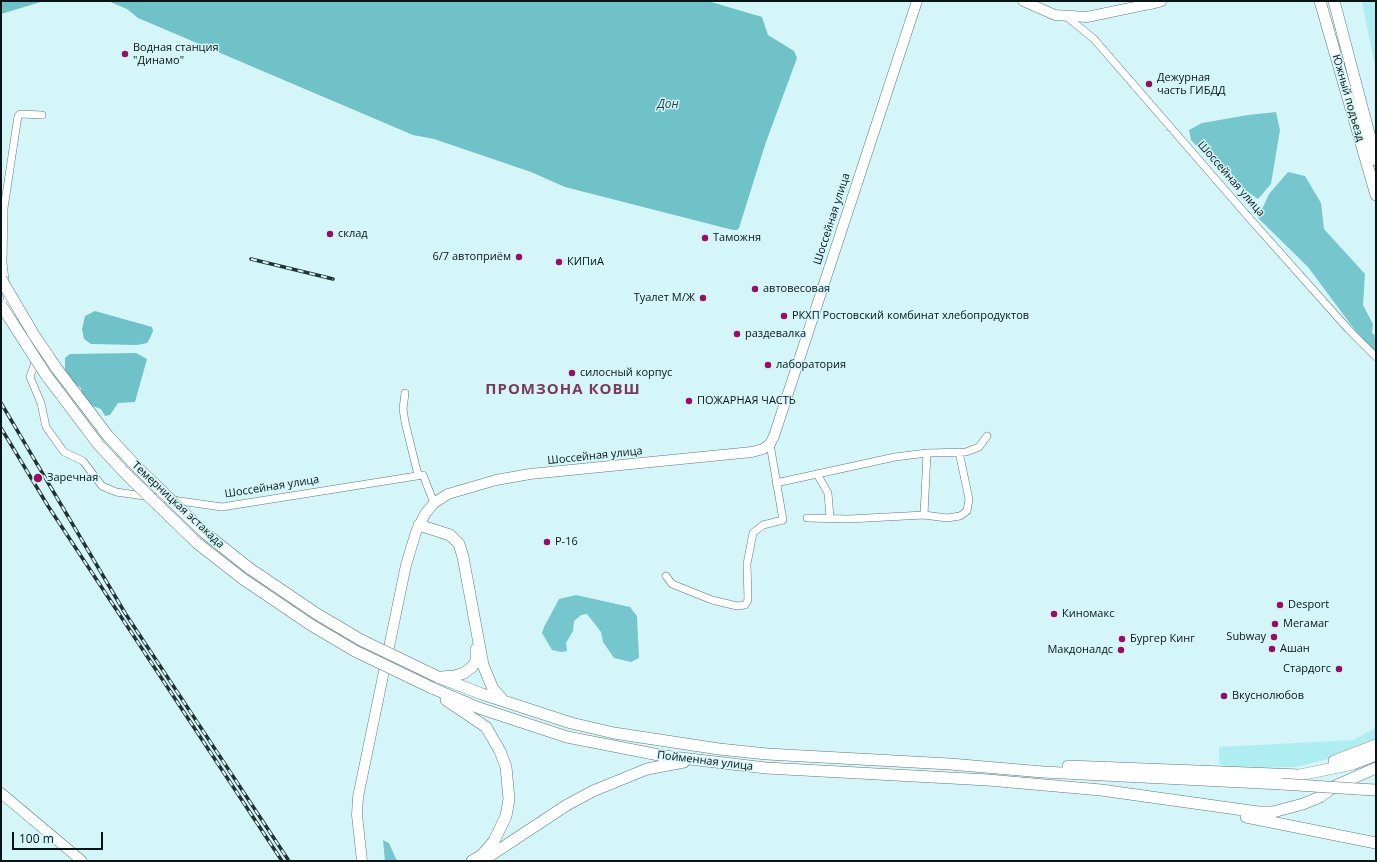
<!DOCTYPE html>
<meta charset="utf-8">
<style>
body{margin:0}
#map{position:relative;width:1377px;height:862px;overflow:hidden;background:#d5f6f8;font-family:"Open Sans",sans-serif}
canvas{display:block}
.frame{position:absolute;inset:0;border:2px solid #081415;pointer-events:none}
.scale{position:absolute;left:12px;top:832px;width:91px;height:18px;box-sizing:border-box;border:2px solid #081415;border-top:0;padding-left:5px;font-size:12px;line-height:14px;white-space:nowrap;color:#081415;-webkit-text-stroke:3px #d5f6f8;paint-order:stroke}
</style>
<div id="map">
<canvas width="1377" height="862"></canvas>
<div class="frame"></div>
<div class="scale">100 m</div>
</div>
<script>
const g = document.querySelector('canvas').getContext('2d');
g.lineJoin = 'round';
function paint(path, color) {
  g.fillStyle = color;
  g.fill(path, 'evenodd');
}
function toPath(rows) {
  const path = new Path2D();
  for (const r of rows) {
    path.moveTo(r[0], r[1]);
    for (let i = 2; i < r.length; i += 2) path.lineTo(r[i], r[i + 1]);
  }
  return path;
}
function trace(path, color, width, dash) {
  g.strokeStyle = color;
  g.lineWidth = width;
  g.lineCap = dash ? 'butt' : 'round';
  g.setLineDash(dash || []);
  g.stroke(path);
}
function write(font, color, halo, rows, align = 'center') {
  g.font = font + ' "Open Sans",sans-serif';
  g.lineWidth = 3;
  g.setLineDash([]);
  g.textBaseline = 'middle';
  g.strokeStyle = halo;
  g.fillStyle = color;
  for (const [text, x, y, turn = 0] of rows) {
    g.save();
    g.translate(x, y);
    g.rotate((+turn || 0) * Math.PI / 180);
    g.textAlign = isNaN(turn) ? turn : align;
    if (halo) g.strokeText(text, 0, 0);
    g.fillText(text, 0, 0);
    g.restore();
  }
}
const green = toPath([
 [1362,1,1376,1,1376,72],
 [1376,727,1376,742,1347,754,1297,767,1231,768,1223,766,1219,763,1219,747,1354,740]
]);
const forest = toPath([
 [1276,112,1280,130,1271,184,1258,199,1229,179,1191,140,1189,130,1202,123,1248,115],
 [1288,172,1305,176,1321,203,1324,229,1365,274,1363,305,1373,324,1372,333,1376,336,1376,353,1363,341,1308,267,1258,218,1269,194],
 [576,595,630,607,637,616,639,658,631,662,614,658,603,642,601,632,587,614,581,615,574,621,573,631,566,643,567,651,561,652,552,650,542,633,544,627,559,599],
 [383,840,389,843,397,861,385,861]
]);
const water = toPath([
 [1,1,44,1,1,14],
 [108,1,708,1,762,17,768,35,794,51,797,58,766,142,739,228,737,230,733,230,565,187,531,172,434,139,413,135,138,18,127,9],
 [95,311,152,327,153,331,150,338,147,343,137,345,91,344,84,339,82,329,85,316],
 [136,353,147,359,135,402,118,403,110,415,105,416,101,409,87,404,82,398,81,388,69,379,65,372,65,358,70,354]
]);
const minor = toPath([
 [1067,17,1094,39,1251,220,1349,330,1376,357],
 [15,317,8,306,3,263,4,208,18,116,20,114,42,115],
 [37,357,30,377,41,403,46,427,64,452,83,461,102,486,116,492,222,507,423,475,434,503],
 [405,393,403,409,405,422,418,475],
 [817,474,828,493,830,518],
 [776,483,895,457,927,453,966,452,979,447,987,436],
 [924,515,927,453],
 [807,518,849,519,924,515,947,518,960,516,967,511,969,499,959,452],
 [666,576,672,584,712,600,737,606,745,605,748,600,747,564,753,533,763,525,783,520,770,444]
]);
const secondary = toPath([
 [1023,1,1055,15,1087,17,1149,4,1150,1],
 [1,793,82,861],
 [362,861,357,815,358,797,406,565,416,532,425,514,434,503,448,494,496,480,530,474,752,452,763,449,770,444,774,436,917,1]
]);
const primary = toPath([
 [1320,1,1376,195],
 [1334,1,1376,160],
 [1149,4,1161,1],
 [419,525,450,535,459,544,463,557,483,665,493,689,502,699],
 [438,677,482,694,571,723,614,733,719,749,767,754,950,764,1043,772,1282,784],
 [441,677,455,676,464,673,472,667,476,661,476,649],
 [432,688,479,708,567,737,664,756,766,768,988,780,1101,790,1258,812,1273,812,1303,804,1320,797,1335,786,1376,768],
 [446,700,486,727,500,751,506,767,509,799,506,816,494,841,482,855,472,861],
 [1334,761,1376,745],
 [1068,766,1300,775,1353,764,1376,755],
 [1357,789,1376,790],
 [1246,817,1376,843],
 [482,861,567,805,593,791,647,769,684,762]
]);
const rail = toPath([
 [251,259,333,279],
 [1,403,125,613,289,861],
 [1,428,48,506,282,861]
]);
const primaryBridge = toPath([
 [1,279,34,335,57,369,108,436,137,467,205,533,249,568,317,614,361,640,438,677],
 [1,305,46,375,98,444,126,474,197,543,243,579,311,625,355,651,432,688],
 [1282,784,1357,789]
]);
const markers = [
 [125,54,4,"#980d61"],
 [1149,84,4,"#980d61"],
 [330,234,4,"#980d61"],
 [705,238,4,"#980d61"],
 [519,257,4,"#980d61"],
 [559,262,4,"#980d61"],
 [755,289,4,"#980d61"],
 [703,298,4,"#980d61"],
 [784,316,4,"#980d61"],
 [737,334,4,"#980d61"],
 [768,365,4,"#980d61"],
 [572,373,4,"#980d61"],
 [689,401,4,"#980d61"],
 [38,478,5,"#980d61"],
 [547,542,4,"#980d61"],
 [1280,605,4,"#980d61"],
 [1054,614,4,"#980d61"],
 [1275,624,4,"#980d61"],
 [1274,637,4,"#980d61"],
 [1122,639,4,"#980d61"],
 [1272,649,4,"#980d61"],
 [1121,650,4,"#980d61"],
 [1339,669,4,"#980d61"],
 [1224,696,4,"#980d61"]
];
const poiNames = [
 ["Водная станция",133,48],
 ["\"Динамо\"",133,61],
 ["Дежурная",1157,78],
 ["часть ГИБДД",1157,91],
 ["склад",338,234],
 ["Таможня",713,238],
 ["6/7 автоприём",511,257,"right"],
 ["КИПиА",567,262],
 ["автовесовая",763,289],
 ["Туалет М/Ж",695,298,"right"],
 ["РКХП Ростовский комбинат хлебопродуктов",792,316],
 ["раздевалка",745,334],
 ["лаборатория",776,365],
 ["силосный корпус",580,373],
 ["ПОЖАРНАЯ ЧАСТЬ",697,401],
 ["Заречная",47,478],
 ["Р-16",555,542],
 ["Desport",1288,605],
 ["Киномакс",1062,614],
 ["Мегамаг",1283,624],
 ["Subway",1266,637,"right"],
 ["Бургер Кинг",1130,639],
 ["Ашан",1280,649],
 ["Макдоналдс",1113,650,"right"],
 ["Стардогс",1331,669,"right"],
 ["Вкуснолюбов",1232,696]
];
const streetNames = [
 ["Южный подъезд",1348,98,74],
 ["Шоссейная улица",1231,179,49],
 ["Шоссейная улица",832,219,-72],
 ["Шоссейная улица",595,456,-6],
 ["Шоссейная улица",272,487,-9],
 ["Темерницкая эстакада",178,505,43],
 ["Пойменная улица",705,761,7]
];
const waterNames = [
 ["Дон",668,105]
];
const districtNames = [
 ["ПРОМЗОНА КОВШ",563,390]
];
paint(green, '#aeedf1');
paint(forest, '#75c7cd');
paint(water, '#6fc2c7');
trace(minor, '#5b787a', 8);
trace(secondary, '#5b787a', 11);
trace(primary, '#5b787a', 12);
trace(minor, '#fff', 7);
trace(secondary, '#fff', 10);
trace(primary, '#fff', 11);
trace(rail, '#233233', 3.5);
trace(rail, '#d5f6f8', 2, [6]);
trace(primaryBridge, '#5b787a', 12, []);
trace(primaryBridge, '#fff', 11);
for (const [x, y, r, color] of markers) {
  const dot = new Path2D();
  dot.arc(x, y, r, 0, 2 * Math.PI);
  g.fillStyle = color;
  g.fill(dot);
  trace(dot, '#d5f6f8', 1.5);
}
write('11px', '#081415', '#d5f6f8', poiNames, 'left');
write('11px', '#081415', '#d5f6f8', streetNames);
write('italic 12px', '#1e4548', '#d5f6f8', waterNames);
g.letterSpacing = '1px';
write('bold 15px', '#7b395a', '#d5f6f8', districtNames);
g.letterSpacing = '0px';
</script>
